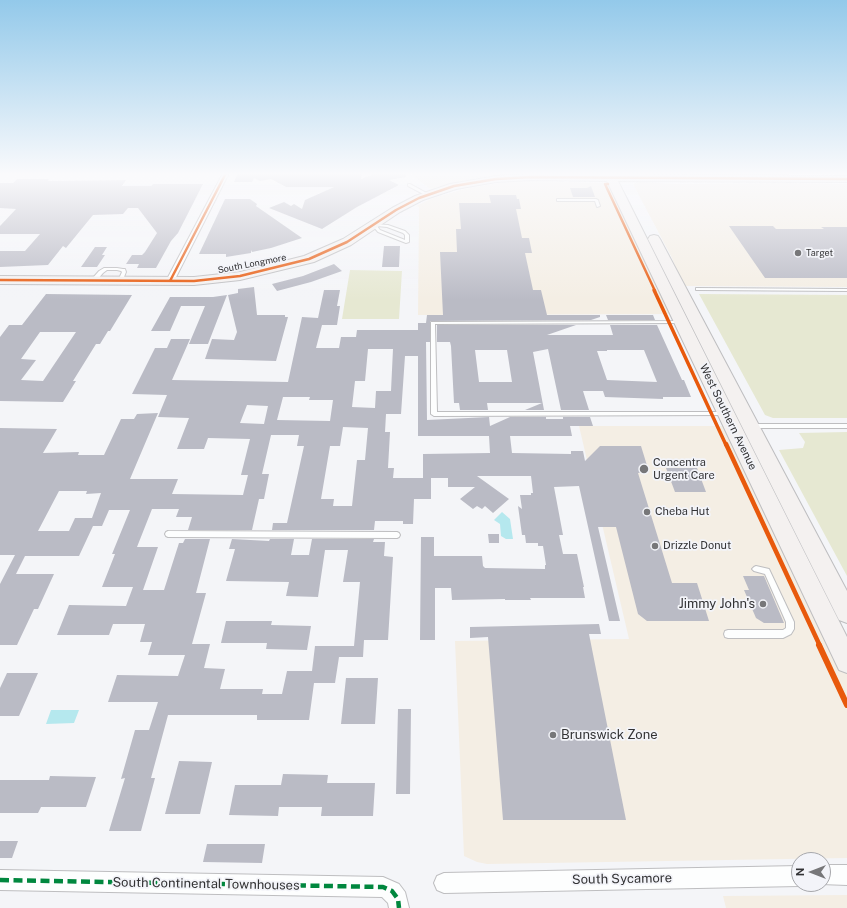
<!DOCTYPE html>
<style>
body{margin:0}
#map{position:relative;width:847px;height:908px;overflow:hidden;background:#f4f5f8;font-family:"Public Sans",sans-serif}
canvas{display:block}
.north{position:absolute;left:791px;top:852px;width:40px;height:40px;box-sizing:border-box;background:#f3f4f9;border:1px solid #a6a7ab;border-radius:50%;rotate:270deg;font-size:11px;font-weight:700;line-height:16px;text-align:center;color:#333335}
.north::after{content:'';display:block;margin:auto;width:14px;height:18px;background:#777779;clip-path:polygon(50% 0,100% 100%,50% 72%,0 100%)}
</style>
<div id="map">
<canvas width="847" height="908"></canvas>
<div class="north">N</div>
</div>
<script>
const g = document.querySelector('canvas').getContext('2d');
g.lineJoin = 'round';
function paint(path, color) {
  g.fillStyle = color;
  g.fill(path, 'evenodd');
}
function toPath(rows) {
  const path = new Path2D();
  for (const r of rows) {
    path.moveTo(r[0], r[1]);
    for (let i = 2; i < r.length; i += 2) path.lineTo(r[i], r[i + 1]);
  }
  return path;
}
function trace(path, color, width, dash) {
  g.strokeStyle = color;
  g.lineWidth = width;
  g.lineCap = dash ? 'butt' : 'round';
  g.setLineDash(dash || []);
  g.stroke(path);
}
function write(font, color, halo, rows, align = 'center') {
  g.font = font + ' "Public Sans",sans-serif';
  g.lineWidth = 3.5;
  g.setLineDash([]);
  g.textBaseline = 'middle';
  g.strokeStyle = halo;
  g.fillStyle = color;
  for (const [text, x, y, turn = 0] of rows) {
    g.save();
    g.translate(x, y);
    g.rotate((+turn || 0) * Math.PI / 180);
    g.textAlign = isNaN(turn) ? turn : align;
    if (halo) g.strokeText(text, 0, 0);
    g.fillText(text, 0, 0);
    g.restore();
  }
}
const commercial = toPath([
 [410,173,601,173,506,174,470,179,430,189],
 [624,173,847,173,847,174,632,174],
 [528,181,609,183,673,314,418,315,419,207,416,206,433,198,464,189,499,183],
 [640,182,679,184,786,183,847,184,847,287,682,286,672,258,633,184],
 [579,426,728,426,847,674,847,858,487,864,477,862,464,856,455,641,629,639],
 [847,895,847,908,726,908,723,896]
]);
const green = toPath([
 [350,270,402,271,399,319,342,319],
 [699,294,847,295,847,418,773,418,765,415],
 [847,432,847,576,779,450,803,448,805,442,799,433]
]);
const water = toPath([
 [502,512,510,519,513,539,506,539,501,536,500,524,494,520],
 [51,710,79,710,74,723,46,724]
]);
const building = toPath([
 [238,173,362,173,361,179,376,173,406,173,406,177,389,180,399,185,357,207,322,229,269,208,284,202,291,206,294,204,302,209,305,200,334,187,286,187,271,179,260,181,254,178,252,182,234,182],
 [17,179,49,179,48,181,126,180,122,186,151,186,153,184,203,184,178,233,171,241,156,268,137,268,139,264,126,264,132,255,142,255,145,252,157,233,138,208,128,208,123,214,93,215,66,248,63,246,48,265,0,267,0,251,25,251,40,234,0,234,0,226,16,209,0,208,0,183,13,183],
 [591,186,595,197,573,197,570,188,587,188],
 [489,195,516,195,517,199,519,199,521,209,516,209,522,238,529,238,532,253,525,253,533,290,541,290,547,315,600,315,600,317,591,320,430,321,430,342,426,342,427,420,489,417,490,426,510,417,546,417,546,419,563,419,563,417,590,417,593,426,570,426,572,436,510,436,512,453,571,454,571,451,583,451,585,461,600,446,641,446,649,472,638,473,672,583,697,583,709,621,647,621,638,614,616,527,598,527,620,621,609,621,579,486,554,487,563,535,559,535,563,554,577,554,584,587,583,587,585,598,530,598,531,600,505,600,505,599,452,600,451,588,435,588,435,640,420,640,421,537,434,537,434,556,482,556,483,566,485,568,545,569,545,565,546,565,543,546,538,546,538,543,526,543,525,535,522,535,518,506,522,509,520,495,531,495,531,493,533,493,531,476,477,476,509,499,493,513,485,506,482,509,477,506,473,509,460,499,475,487,448,487,448,478,431,478,431,499,414,499,413,524,403,524,403,521,375,521,374,530,272,530,273,523,287,523,304,446,297,446,299,435,271,435,262,474,269,474,264,499,259,499,252,530,188,530,192,517,176,517,179,509,152,509,137,547,158,547,143,590,164,590,179,543,183,543,185,539,210,539,196,593,206,593,192,644,210,644,204,668,225,669,220,689,263,689,262,694,282,694,287,671,312,671,315,646,354,646,360,582,343,582,348,550,325,550,318,597,286,596,289,582,226,581,235,549,229,549,232,539,269,541,270,539,294,539,291,555,309,555,312,539,374,539,373,542,385,542,384,556,393,557,388,640,364,640,363,657,339,657,335,683,314,683,309,720,257,720,257,715,168,715,151,778,155,778,141,831,109,831,125,778,121,779,135,730,149,730,158,702,108,702,117,675,178,676,185,655,148,655,152,642,140,642,145,624,113,624,109,635,57,635,69,605,126,606,133,587,102,587,115,554,112,554,130,510,109,510,102,526,93,526,79,556,25,556,16,574,54,574,38,609,34,609,17,645,0,645,0,584,15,555,0,555,0,428,57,429,43,453,79,452,78,455,104,455,121,419,134,419,137,414,158,413,130,479,178,479,172,494,243,495,248,475,241,475,250,439,208,438,204,449,177,449,189,418,158,417,167,395,132,394,155,348,167,348,171,339,190,339,172,380,288,382,302,317,318,318,324,290,340,290,337,306,340,306,337,325,322,325,316,348,339,348,341,337,356,337,357,330,418,330,418,323,426,323,427,315,443,315,440,252,457,252,456,229,461,229,459,203,491,203],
 [368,349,393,349,391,391,376,391,375,408,352,407,355,381,365,381],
 [405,356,418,356,418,436,489,436,490,453,423,454,423,478,393,478,394,468,388,468,390,432,385,432,386,414,401,414],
 [283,397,310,397,309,400,333,400,330,421,277,420],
 [247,405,268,406,264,424,240,423],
 [343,427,368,428,365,460,357,460,352,506,333,506,334,499,321,499,330,446,340,446],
 [59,491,87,491,86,494,101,493,92,518,75,518,69,531,38,531],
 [225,199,250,199,257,204,256,206,302,238,271,248,252,252,251,250,251,253,226,257,226,254,199,254],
 [729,226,773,226,776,229,824,229,821,227,847,227,847,278,765,278],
 [384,246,400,246,399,267,382,267],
 [95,247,107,247,102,255,105,255,97,267,81,267],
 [334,264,342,271,311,282,277,291,272,284,303,276],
 [254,287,257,315,285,315,285,317,288,317,276,361,205,359,212,339,234,340,237,332,228,295,238,293,238,289],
 [46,294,132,295,110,331,108,331,100,344,96,344,73,381,76,381,63,402,0,401,0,337,9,325,22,325],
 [40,332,76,332,43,381,21,380,36,360,21,359],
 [227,295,208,344,189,344,205,306,181,306,170,331,151,331,170,297,213,297],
 [606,315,653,315,655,320,608,320],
 [437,325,576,325,547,335,613,335,610,325,657,325,682,380,684,380,691,397,663,397,663,399,605,397,603,391,583,391,589,410,561,410,548,349,533,352,544,410,525,410,542,403,487,403,488,410,460,410,459,403,454,403,451,346,450,342,437,342],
 [475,350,507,350,512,382,479,382],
 [607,350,644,350,657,382,607,380,597,351,607,351],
 [666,468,697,468,706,492,675,492],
 [488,534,499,534,499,543,489,543],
 [743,576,764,576,784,623,764,623,756,618,744,590,749,590],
 [226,621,272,621,271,625,311,626,307,650,266,649,267,643,221,643],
 [599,624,601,634,589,634,626,820,503,820,488,637,470,638,470,627],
 [7,673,38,673,19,716,0,716,0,688],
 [346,678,378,678,375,724,341,724],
 [398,709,411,709,410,794,396,794],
 [179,761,212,762,200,814,165,814],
 [283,774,328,775,327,783,375,783,373,816,321,816,322,807,279,807,278,816,229,815,235,785,281,785],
 [50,776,96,777,86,807,41,807,38,813,0,813,0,780,49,780],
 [0,841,18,841,12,858,0,858],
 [207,844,265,844,262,863,203,862]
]);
const lane = toPath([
 [408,184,410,184,430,195,427,196,408,186,408,184],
 [557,199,596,199,598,200,600,206,597,207,595,201,557,201,557,199],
 [373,224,388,225,405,231,409,235,409,242,406,243,378,232,372,225,373,224],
 [377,226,387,227,403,233,405,235,405,240,380,230,377,226],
 [104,268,117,268,123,269,125,269,126,272,122,282,118,282,118,281,122,272,121,271,117,270,107,270,103,273,96,281,92,281,92,279,99,271,104,268],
 [696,288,847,289,847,291,698,290,696,290,696,288],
 [682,321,684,322,684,323,435,324,437,412,726,412,729,414,728,415,434,416,431,414,431,322,682,321],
 [752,424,847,424,847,428,752,428,749,426,752,424],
 [168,531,397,532,399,533,400,535,399,537,397,538,168,537,166,536,165,534,166,532,168,531],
 [756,566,769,569,794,622,794,629,791,634,783,638,728,638,725,637,724,634,725,631,728,630,783,630,786,628,786,622,765,574,754,571,752,569,754,567,756,566]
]);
const street = toPath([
 [223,173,229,173,174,281,173,283,167,283,166,281,223,173],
 [823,865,847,865,847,885,821,884,823,884,823,865],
 [799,866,799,884,803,884,799,886,444,893,437,890,434,883,437,876,444,873,799,866],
 [0,870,383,877,399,884,405,892,409,908,389,908,388,903,382,897,0,890,0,870]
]);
const secondary = toPath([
 [604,173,614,173,615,174,847,176,847,182,618,181,847,637,847,673,839,670,607,181,530,180,496,182,456,189,423,200,400,212,351,245,314,262,240,280,194,285,0,284,0,276,194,277,240,272,304,256,343,239,392,208,415,196,450,184,496,176,530,174,604,174,604,173],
 [654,235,658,236,660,239,847,591,847,623,839,620,648,239,650,236,654,235]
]);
const quiet = toPath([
 [0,880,383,887,392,891,398,899,399,908]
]);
const cyclewayFar3 = toPath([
 [608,184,605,184,655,291],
 [0,280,194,281,240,276,309,259,347,242,396,210,419,198,454,186,496,179,530,177,847,179],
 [170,281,226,173]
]);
const cyclewayFar2 = toPath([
 [654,290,726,445]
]);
const cyclewayFar1 = toPath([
 [726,444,820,646]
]);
const cycleway = toPath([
 [819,645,847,705]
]);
const markers = [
 [798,253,4,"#777779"],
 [644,469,5,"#777779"],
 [647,512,4,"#777779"],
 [655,546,4,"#777779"],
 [763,604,4,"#777779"],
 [553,735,4,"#777779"]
];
const farPoinames = [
 ["Target",806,253]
];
const farStreetnames = [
 ["South Longmore",252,264,-11]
];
const streetNames = [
 ["West Southern Avenue",728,417,64]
];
const poiNames = [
 ["Concentra",653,463],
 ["Urgent Care",653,476],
 ["Cheba Hut",655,512],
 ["Drizzle Donut",663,546]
];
const nearPoinames = [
 ["Jimmy John's",755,604],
 ["Brunswick Zone",561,735,"left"]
];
const nearStreetnames = [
 ["South Sycamore",622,879,-1],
 ["South Continental Townhouses",206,884,1]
];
paint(commercial, '#f4eee4');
paint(green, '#e6e8d2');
paint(water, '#b5e8ee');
paint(building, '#babbc5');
trace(lane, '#bebec0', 2);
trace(street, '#bebec0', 2);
trace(secondary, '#bebec0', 2);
paint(lane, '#fdfefe');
paint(street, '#fdfefe');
paint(secondary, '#f4f1f0');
trace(quiet, '#00873e', 4.5, [9, 4.5]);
trace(cyclewayFar3, '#e8590c', 2.5);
trace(cyclewayFar2, '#e8590c', 3.5);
trace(cyclewayFar1, '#e8590c', 4.5);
trace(cycleway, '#e8590c', 6);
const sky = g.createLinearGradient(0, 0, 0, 300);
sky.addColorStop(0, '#93c9ea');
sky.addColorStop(0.58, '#fafafc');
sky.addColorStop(1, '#fafafc00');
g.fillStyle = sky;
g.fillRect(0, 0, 847, 300);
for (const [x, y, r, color] of markers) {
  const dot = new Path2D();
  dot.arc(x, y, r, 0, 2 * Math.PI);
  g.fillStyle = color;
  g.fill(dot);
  trace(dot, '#f3f4f9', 1.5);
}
write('9px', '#333335', '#f3f4f9', farPoinames, 'left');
write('9px', '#333335', '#f3f4f9', farStreetnames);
write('11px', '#333335', '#f3f4f9', streetNames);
write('11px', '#333335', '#f3f4f9', poiNames, 'left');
write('13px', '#333335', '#f3f4f9', nearPoinames, 'right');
write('13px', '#333335', '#f3f4f9', nearStreetnames);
</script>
